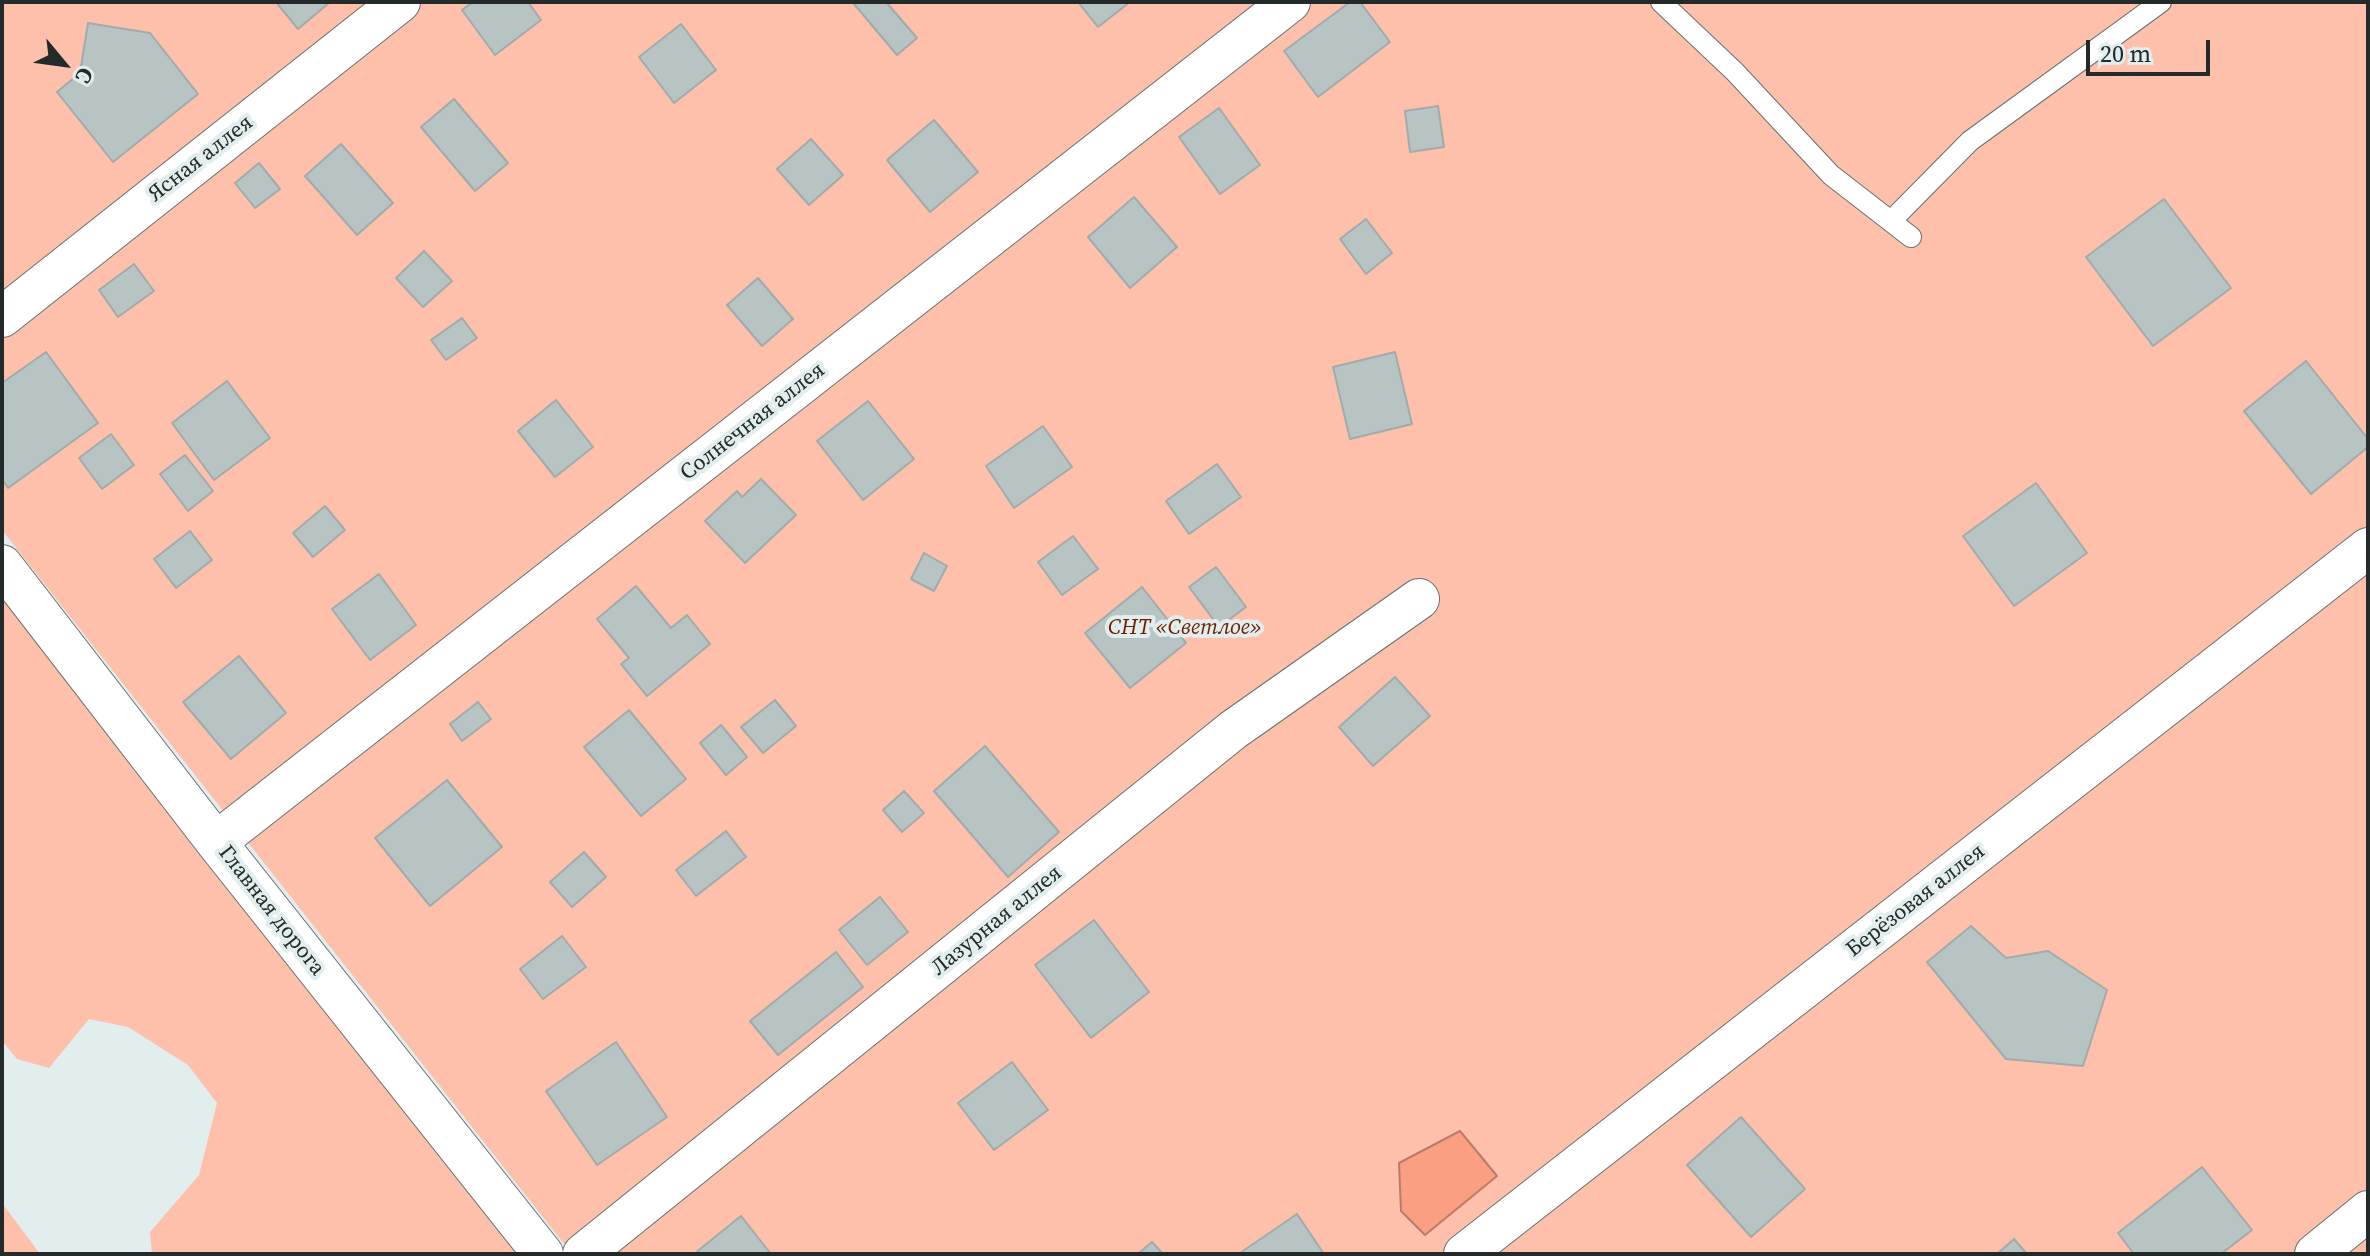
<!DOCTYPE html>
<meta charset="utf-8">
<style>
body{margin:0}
#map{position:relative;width:2370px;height:1256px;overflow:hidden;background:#e1eeed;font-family:"Source Serif 4",serif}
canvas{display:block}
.frame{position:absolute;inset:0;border:4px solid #242929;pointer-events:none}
.north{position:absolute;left:24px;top:24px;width:80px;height:80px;-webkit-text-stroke:6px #e1eeed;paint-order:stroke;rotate:119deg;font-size:22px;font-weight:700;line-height:32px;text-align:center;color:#242929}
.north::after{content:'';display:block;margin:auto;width:28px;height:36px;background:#242929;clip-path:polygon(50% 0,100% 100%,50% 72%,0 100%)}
.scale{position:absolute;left:2086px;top:40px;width:124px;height:36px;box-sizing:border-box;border:4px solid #242929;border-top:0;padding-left:10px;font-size:24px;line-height:28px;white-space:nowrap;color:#242929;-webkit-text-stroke:6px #e1eeed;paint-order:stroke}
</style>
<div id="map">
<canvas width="2370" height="1256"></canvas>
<div class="frame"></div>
<div class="north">С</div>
<div class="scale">20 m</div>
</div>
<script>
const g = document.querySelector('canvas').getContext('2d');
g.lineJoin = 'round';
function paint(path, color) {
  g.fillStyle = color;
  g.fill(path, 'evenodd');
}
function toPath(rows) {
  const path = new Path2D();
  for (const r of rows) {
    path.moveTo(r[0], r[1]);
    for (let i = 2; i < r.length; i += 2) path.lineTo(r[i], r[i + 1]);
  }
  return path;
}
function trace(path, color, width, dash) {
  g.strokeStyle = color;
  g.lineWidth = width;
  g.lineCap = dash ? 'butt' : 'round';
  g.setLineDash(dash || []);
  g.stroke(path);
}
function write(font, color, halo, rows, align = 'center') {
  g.font = font + ' "Source Serif 4",serif';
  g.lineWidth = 8;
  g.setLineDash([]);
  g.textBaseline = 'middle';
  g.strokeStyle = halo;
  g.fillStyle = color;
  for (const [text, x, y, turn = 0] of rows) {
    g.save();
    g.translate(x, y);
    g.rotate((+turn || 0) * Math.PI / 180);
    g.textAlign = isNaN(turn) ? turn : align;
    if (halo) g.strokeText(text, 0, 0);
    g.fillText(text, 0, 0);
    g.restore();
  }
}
const green = toPath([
 [2,2,2368,2,2368,1254,572,1254,2,530],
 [2,593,522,1254,152,1254,150,1232,199,1175,217,1103,188,1065,128,1027,89,1019,49,1068,17,1059,2,1041],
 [2,1203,40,1254,2,1254]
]);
const water = toPath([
 [1460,1131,1497,1176,1425,1235,1401,1211,1399,1163,1460,1131]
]);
const building = toPath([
 [276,2,330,2,298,29,276,2],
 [473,2,528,2,541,20,495,55,462,10,473,2],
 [856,2,886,2,917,38,897,55,854,4,856,2],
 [1078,2,1130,2,1098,27,1078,2],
 [1350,2,1360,2,1390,42,1318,97,1284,51,1350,2],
 [88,23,150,33,198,94,113,162,57,92,80,73,88,23],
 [681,24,716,70,674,103,639,57,681,24],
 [454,99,508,163,475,191,421,127,454,99],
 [1438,106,1444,147,1410,152,1405,111,1438,106],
 [1219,108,1260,165,1220,194,1179,137,1219,108],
 [934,120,978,172,930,212,887,160,934,120],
 [811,139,843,175,809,205,777,169,811,139],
 [341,144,393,203,357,235,305,176,341,144],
 [259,163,280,189,255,208,235,183,259,163],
 [1134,197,1177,247,1130,288,1088,237,1134,197],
 [2164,199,2231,288,2153,346,2086,257,2164,199],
 [1366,219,1392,253,1366,274,1340,239,1366,219],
 [424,251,452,281,423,307,396,278,424,251],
 [134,264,154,291,118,317,99,290,134,264],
 [758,278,793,319,762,346,727,305,758,278],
 [462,318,477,338,446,360,431,340,462,318],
 [46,352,98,423,8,488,2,479,2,383,46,352],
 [1395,352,1412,424,1350,439,1333,367,1395,352],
 [2306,361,2368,439,2368,447,2311,494,2244,411,2306,361],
 [227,381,270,438,214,480,172,423,227,381],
 [556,400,593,447,555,477,518,431,556,400],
 [868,401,914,459,863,500,817,441,868,401],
 [1043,426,1072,467,1014,508,986,466,1043,426],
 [111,434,134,465,102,489,79,458,111,434],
 [185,455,213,491,188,511,160,474,185,455],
 [1217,464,1241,497,1189,534,1166,501,1217,464],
 [761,479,796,515,745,563,705,521,737,491,742,497,761,479],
 [2036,483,2087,553,2014,606,1963,536,2036,483],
 [325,506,345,530,313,557,293,533,325,506],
 [190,531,212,560,176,588,154,559,190,531],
 [1073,536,1098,569,1062,595,1038,562,1073,536],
 [924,553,947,566,934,591,911,579,924,553],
 [1216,567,1246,607,1219,627,1189,587,1216,567],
 [379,574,416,625,370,660,332,609,379,574],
 [636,586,671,628,687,615,710,644,647,696,621,664,629,658,597,619,636,586],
 [1142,587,1186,643,1130,688,1085,633,1142,587],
 [239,656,286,713,231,759,183,702,239,656],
 [1395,677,1430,716,1373,766,1339,727,1395,677],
 [775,700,796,726,763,753,741,727,775,700],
 [478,702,491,719,462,741,450,724,478,702],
 [629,710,686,779,641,816,584,747,629,710],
 [721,725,747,757,726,775,700,743,721,725],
 [985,746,1059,832,1008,877,934,791,985,746],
 [447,780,502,847,430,906,375,838,447,780],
 [904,791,924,813,902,832,883,810,904,791],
 [726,831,746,857,696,896,676,870,726,831],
 [584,852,606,877,572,907,550,882,584,852],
 [880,897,908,932,867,965,839,930,880,897],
 [1094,920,1149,992,1091,1038,1035,965,1094,920],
 [1971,926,2006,958,2048,951,2107,990,2083,1066,2006,1059,1927,962,1971,926],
 [562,936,586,967,543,999,520,969,562,936],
 [836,952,863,987,778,1055,750,1021,836,952],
 [616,1042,667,1117,597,1165,546,1091,616,1042],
 [1012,1062,1048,1110,994,1150,958,1103,1012,1062],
 [1741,1117,1805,1189,1751,1237,1687,1165,1741,1117],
 [2202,1167,2252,1230,2221,1254,2134,1254,2118,1233,2202,1167],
 [1297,1214,1324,1254,1241,1254,1240,1253,1297,1214],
 [741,1216,771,1254,694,1254,741,1216],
 [2014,1239,2027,1254,1997,1254,2014,1239],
 [1152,1242,1163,1254,1138,1254,1152,1242]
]);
const lane = toPath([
 [1661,2,1735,72,1831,175,1911,237],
 [1892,220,1970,141,2161,2]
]);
const street = toPath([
 [2,317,400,2],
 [2,565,216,842,543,1254],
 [216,842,1290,2],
 [583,1254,1233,730,1419,599],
 [1464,1254,2368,548],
 [2315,1254,2368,1211]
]);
const streetNames = [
 ["Ясная аллея",201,159,-38],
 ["Солнечная аллея",753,422,-38],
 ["Берёзовая аллея",1916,901,-38],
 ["Главная дорога",271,911,52],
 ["Лазурная аллея",997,921,-39]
];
const parkNames = [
 ["СНТ «Светлое»",1185,628]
];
paint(green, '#febfab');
paint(water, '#fb9f82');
trace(water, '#ba7c67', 2);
paint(building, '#b7c4c3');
trace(building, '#9facab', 2);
trace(lane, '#677272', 22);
trace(street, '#677272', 42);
trace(lane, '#fff', 20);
trace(street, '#fff', 40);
write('22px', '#242929', '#e1eeed', streetNames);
write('italic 22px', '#6c1e00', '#e1eeed', parkNames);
</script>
